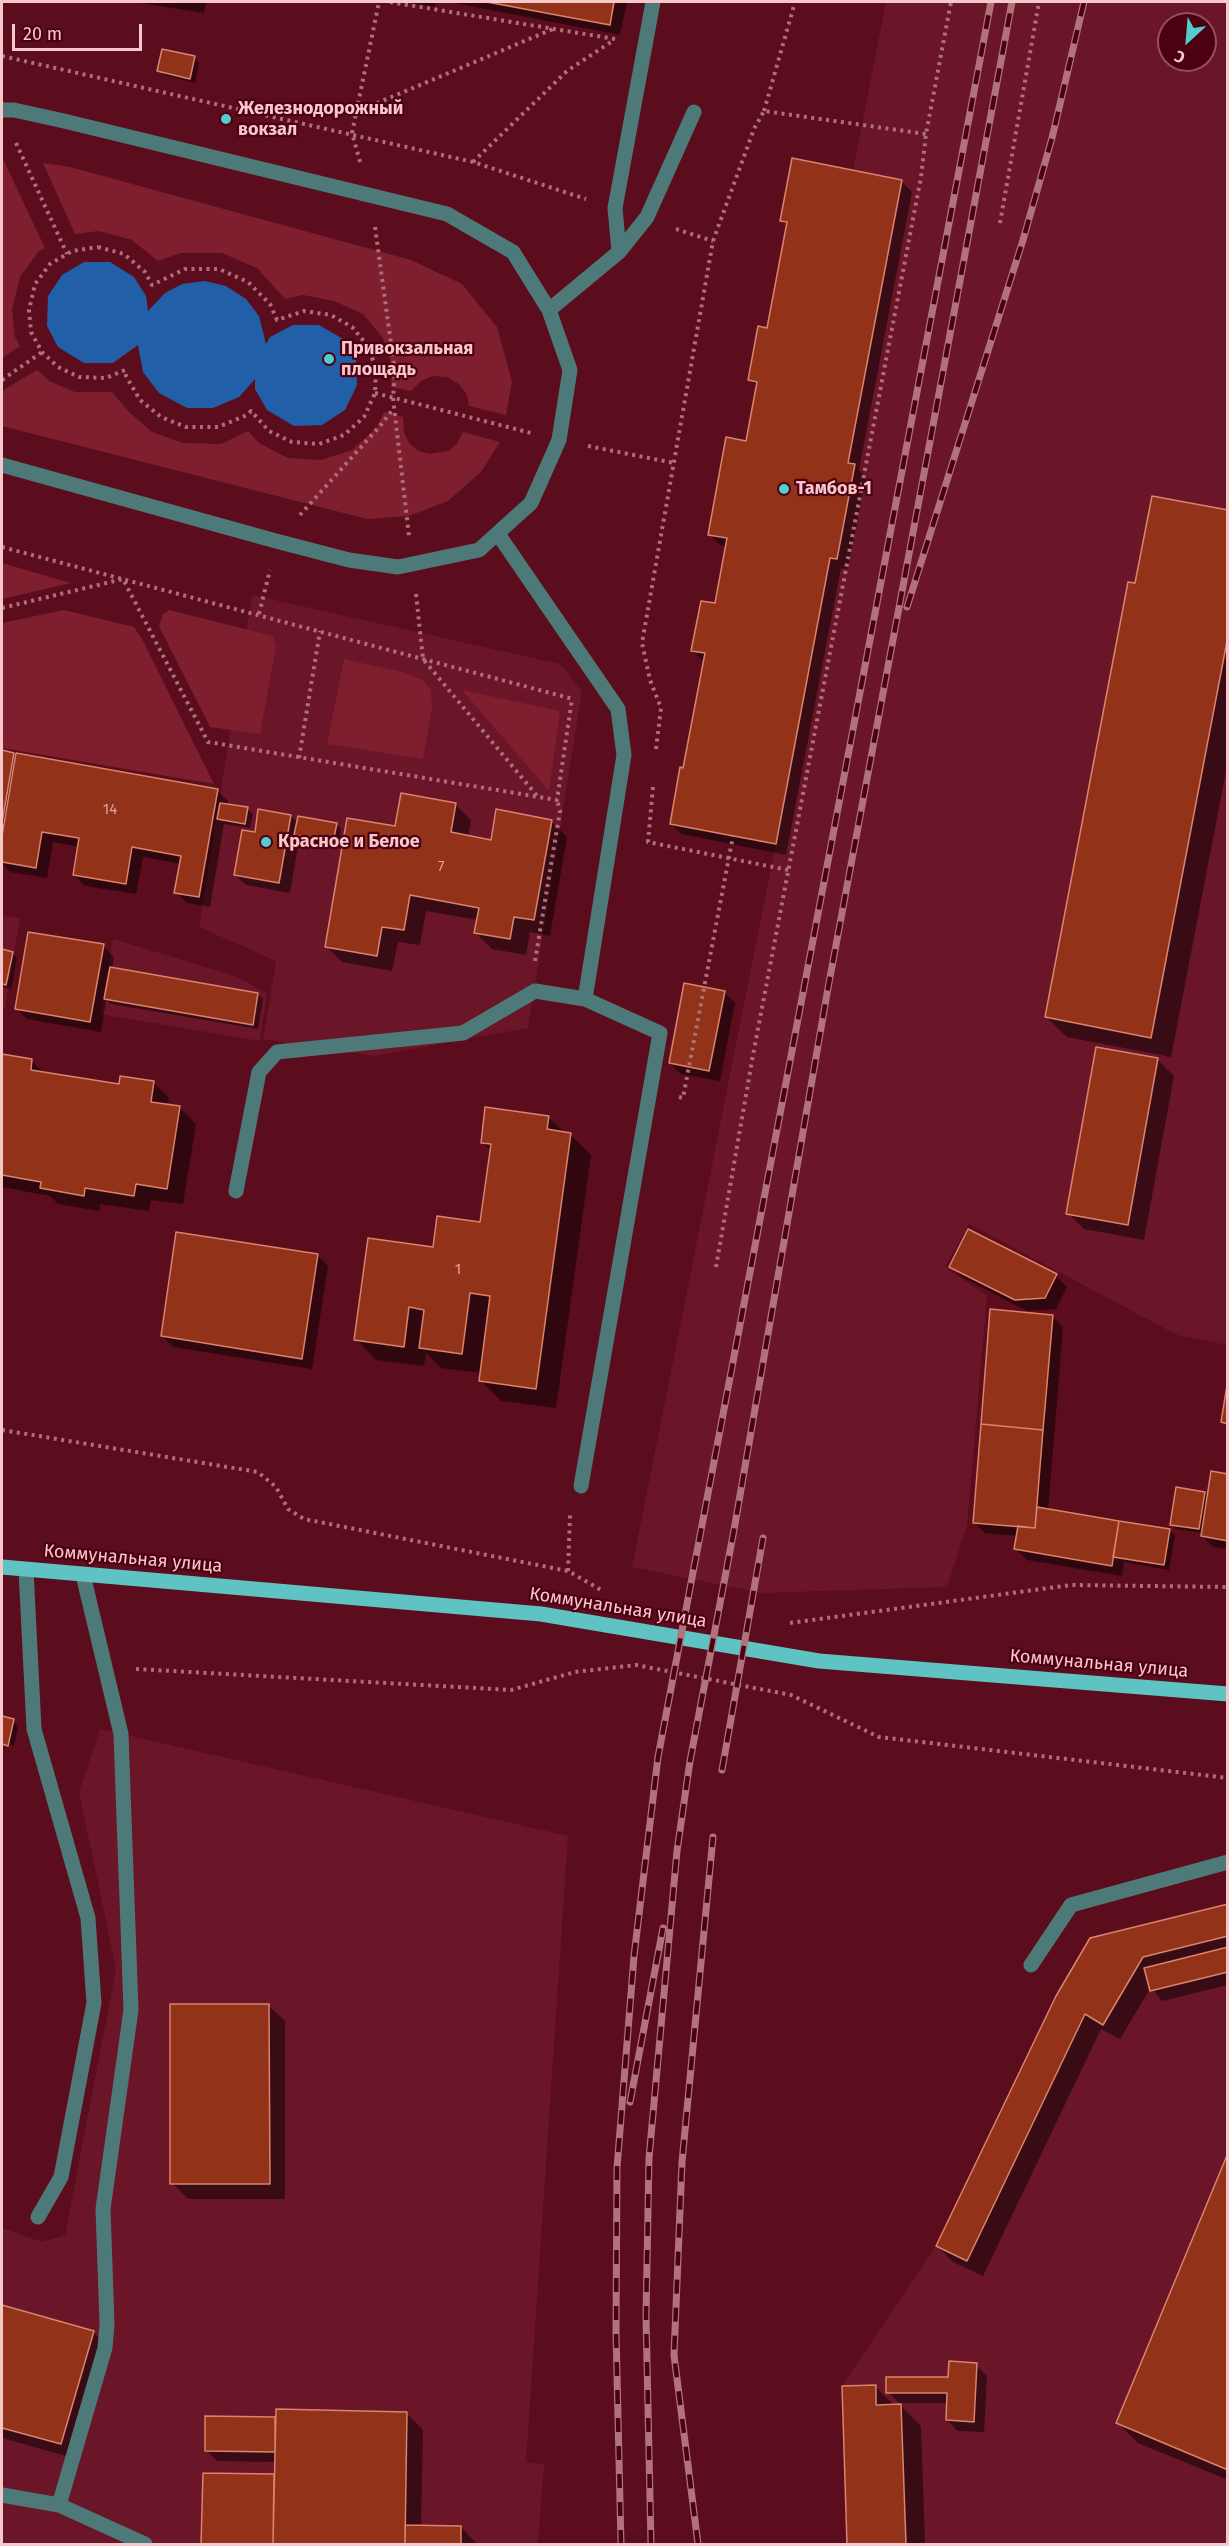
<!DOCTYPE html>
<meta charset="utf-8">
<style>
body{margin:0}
#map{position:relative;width:1229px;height:2546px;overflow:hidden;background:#5b0d1d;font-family:"Fira Sans",sans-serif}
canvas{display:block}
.frame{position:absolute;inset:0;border:3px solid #f7c7c9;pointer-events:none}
.north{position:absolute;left:1157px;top:12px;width:60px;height:60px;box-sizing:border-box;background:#4e0013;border:2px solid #92505c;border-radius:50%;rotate:206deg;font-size:16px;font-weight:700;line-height:24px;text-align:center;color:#f7c7c9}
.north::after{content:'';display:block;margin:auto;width:21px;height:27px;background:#52cdcd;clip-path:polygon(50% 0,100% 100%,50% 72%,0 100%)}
.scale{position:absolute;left:12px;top:24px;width:130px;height:27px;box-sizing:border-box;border:3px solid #f7c7c9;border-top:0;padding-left:8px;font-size:18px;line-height:21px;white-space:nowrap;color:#f7c7c9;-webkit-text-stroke:4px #4e0013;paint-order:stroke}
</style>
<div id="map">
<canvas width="1229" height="2546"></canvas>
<div class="frame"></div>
<div class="north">С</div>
<div class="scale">20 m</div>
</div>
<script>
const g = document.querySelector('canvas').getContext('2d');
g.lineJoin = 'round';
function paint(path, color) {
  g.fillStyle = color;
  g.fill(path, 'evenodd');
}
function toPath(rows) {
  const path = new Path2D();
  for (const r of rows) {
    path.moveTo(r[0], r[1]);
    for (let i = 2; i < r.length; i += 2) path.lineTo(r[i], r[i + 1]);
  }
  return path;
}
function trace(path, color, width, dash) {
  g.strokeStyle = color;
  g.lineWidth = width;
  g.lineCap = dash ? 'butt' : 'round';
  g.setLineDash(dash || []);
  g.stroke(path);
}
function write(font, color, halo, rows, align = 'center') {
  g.font = font + ' "Fira Sans",sans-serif';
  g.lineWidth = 4.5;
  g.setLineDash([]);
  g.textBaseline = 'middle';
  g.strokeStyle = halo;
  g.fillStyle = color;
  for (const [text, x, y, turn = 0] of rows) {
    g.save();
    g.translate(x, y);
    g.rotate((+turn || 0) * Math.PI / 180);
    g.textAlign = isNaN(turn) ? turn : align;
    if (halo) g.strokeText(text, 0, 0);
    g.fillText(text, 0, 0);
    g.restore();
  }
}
const built = toPath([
 [886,2,1227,2,1227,1345,1177,1335,969,1224,945,1267,987,1296,967,1526,947,1587,762,1593,632,1567,776,844,830,558,837,559,846,514,855,465,848,463,902,180,853,170],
 [1169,24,1205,24,1205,60,1169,60],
 [252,595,560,664,582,691,528,1028,374,1056,263,1039,276,961,199,927],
 [2,915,20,918,5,1009,2,1009],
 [113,939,235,976,267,993,260,1041,100,1014],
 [100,1729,568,1836,526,2462,544,2464,538,2544,2,2544,2,2228,42,2242,65,2235,116,1969,79,1792],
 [1227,1904,1227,2544,847,2544,842,2386,936,2246,1056,1996,1090,1938]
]);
const green = toPath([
 [4,161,45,248,39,251,20,277,12,309,15,337,20,346,2,358,2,162],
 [43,163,70,167,411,260,462,284,497,327,512,381,506,415,469,406,467,395,459,384,447,377,433,376,421,381,411,391,391,387,392,366,383,338,363,314,334,301,303,295,285,299,257,268,222,253,181,253,158,261,132,240,99,231,75,234],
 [37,370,49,381,75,392,112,392,128,411,152,432,183,443,221,444,248,431,259,443,288,458,321,460,352,450,377,427,384,412,403,417,404,432,409,443,418,451,429,454,448,451,456,445,463,432,500,442,481,472,448,501,409,516,367,519,2,426,2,391],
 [2,563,71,583,2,599],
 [64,610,134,627,143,641,214,784,2,748,2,623],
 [169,610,273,636,276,647,260,734,210,727,159,626,163,614],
 [344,659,402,672,423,680,431,690,432,708,423,759,327,744],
 [462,690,560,711,549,791]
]);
const water = toPath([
 [84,262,110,262,134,277,146,296,148,311,165,293,182,284,205,281,226,286,246,299,259,316,266,344,270,337,293,325,319,325,343,339,356,359,357,385,345,410,322,425,294,426,267,410,255,389,255,379,239,397,213,408,187,408,159,393,143,372,138,345,113,363,84,363,58,347,47,326,48,296,62,275]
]);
const shadow = toPath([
 [134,2,206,2,204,13],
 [403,2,436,2,435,7],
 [449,2,627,2,620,35],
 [194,58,199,63,195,83,164,75,159,70],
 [901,181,912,192,859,470,866,477,848,569,841,568,786,855,682,834,671,824,685,770,704,662,693,651,716,605,727,546,720,545,709,534,747,442,757,387,749,379,768,330,787,226,782,220],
 [1228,512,1228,761,1171,1057,1067,1037,1046,1017,1136,585],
 [2,752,13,754,16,757,217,790,228,801,228,805,247,809,253,814,250,828,224,824,210,907,187,903,176,892,181,864,143,857,136,894,85,886,74,875,79,847,53,842,47,878,10,872,2,863],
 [455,804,471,820,468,837,492,841,551,821,567,837,550,936,530,932,526,955,492,949,476,933,478,920,426,911,420,945,398,942,392,971,342,962,326,946,396,828],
 [291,816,298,823,336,824,341,829,338,847,299,840,290,893,246,885,235,875,256,834],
 [103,946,114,957,112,969,258,994,263,999,258,1029,111,1004,106,1000,101,1032,27,1019,16,1008],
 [2,951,12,953,17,958,11,989,2,987],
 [724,992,735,1003,720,1081,681,1074,670,1063],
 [2,1056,32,1061,45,1074,120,1086,153,1082,169,1098,168,1106,180,1108,196,1124,183,1204,151,1200,149,1211,100,1204,99,1211,58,1204,50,1196,2,1187],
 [1158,1060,1174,1076,1144,1240,1084,1229,1068,1213],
 [548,1117,565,1133,570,1134,591,1155,556,1408,501,1401,480,1380,481,1373,441,1368,426,1353,424,1366,376,1360,356,1339,434,1249,482,1224,492,1152,482,1142],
 [969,1231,1056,1276,1067,1287,1056,1309,1027,1311,962,1277,951,1266],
 [318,1256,328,1266,312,1369,173,1347,162,1336],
 [1052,1316,1063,1327,1048,1511,1169,1530,1175,1535,1169,1570,1124,1562,1122,1576,1027,1560,1016,1549,1018,1536,985,1533,974,1522],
 [1228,1475,1228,1549,1213,1547,1202,1536,1203,1533,1176,1529,1171,1524,1204,1493,1209,1498],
 [2,1718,13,1721,18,1726,14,1746,2,1743],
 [1228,1906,1228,1985,1162,2001,1151,1987,1120,2039,1101,2029,983,2276,953,2262,937,2246,1057,1996],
 [268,2005,285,2021,285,2199,188,2199,172,2183],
 [1228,2157,1228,2480,1138,2443,1118,2423],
 [2,2306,93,2332,109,2348,77,2459,2,2438],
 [976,2365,987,2376,984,2432,958,2431,947,2420,948,2403,899,2403,888,2392,950,2378],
 [875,2386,895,2406,901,2406,921,2426,925,2544,849,2544,843,2387],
 [407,2414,423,2430,421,2527,461,2527,477,2544,203,2544,204,2475,276,2476,276,2462,217,2461,206,2450,275,2418,277,2420]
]);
const building = toPath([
 [487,2,614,2,610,25,487,2],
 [162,49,195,56,190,79,157,71,162,49],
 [792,158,902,180,848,463,855,464,837,559,830,558,776,844,670,824,680,767,683,768,705,653,691,651,701,601,715,603,727,538,708,535,726,437,746,441,757,382,748,380,758,326,767,328,787,222,780,221,792,158],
 [1152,496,1228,510,1228,636,1151,1038,1045,1017,1128,582,1135,583,1152,496],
 [2,750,14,753,2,823,2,750],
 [16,753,218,789,199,897,174,893,181,856,132,847,126,884,73,875,79,838,42,832,36,868,2,862,2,836,16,753],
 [401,793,456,803,451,832,491,840,496,809,552,820,534,920,514,917,510,939,474,933,479,908,410,895,404,930,382,927,377,956,325,947,347,818,395,826,401,793],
 [220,803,248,807,245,824,217,819,220,803],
 [258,809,291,815,279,883,234,875,242,830,255,832,258,809],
 [298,816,337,823,333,842,294,835,298,816],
 [28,932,104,944,90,1022,15,1009,28,932],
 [2,949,13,952,6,985,2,984,2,949],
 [110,967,258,993,253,1025,104,999,110,967],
 [684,983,725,991,709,1071,669,1063,684,983],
 [1096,1047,1158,1058,1128,1225,1066,1214,1096,1047],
 [2,1054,32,1059,31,1070,119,1084,120,1076,154,1081,151,1102,180,1106,167,1189,136,1184,134,1196,85,1188,84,1196,40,1188,41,1182,2,1175,2,1054],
 [485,1107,549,1116,547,1129,571,1133,536,1389,479,1381,490,1296,470,1293,462,1354,419,1348,424,1310,409,1307,404,1347,354,1340,368,1238,433,1247,437,1216,480,1222,491,1144,481,1143,485,1107],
 [968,1229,1057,1274,1045,1298,1015,1300,949,1267,968,1229],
 [176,1232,318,1254,302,1359,161,1336,176,1232],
 [990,1309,1053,1315,1043,1430,981,1424,990,1309],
 [1228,1379,1228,1424,1221,1422,1228,1379],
 [981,1424,1043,1430,1035,1528,973,1523,981,1424],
 [1211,1471,1228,1474,1228,1541,1201,1536,1211,1471],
 [1176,1487,1205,1492,1199,1529,1170,1525,1176,1487],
 [1037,1507,1119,1521,1112,1566,1014,1549,1018,1526,1035,1528,1037,1507],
 [1119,1521,1170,1529,1164,1565,1113,1557,1119,1521],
 [2,1716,14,1719,8,1746,2,1744,2,1716],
 [1228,1904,1228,1936,1143,1957,1103,2025,1085,2014,967,2261,936,2246,1056,1996,1090,1938,1228,1904],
 [1228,1947,1228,1972,1150,1991,1144,1968,1228,1947],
 [170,2004,269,2004,270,2184,170,2184,170,2004],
 [1228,2153,1228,2470,1116,2423,1228,2153],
 [2,2305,94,2331,61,2444,2,2428,2,2305],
 [949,2361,977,2363,974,2422,946,2420,947,2393,886,2393,886,2377,948,2377,949,2361],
 [876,2385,876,2405,901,2404,906,2544,847,2544,842,2386,876,2385],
 [276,2409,407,2412,405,2544,273,2544,276,2409],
 [205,2416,275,2417,275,2452,205,2451,205,2416],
 [203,2473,274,2474,273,2544,201,2544,203,2473],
 [405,2525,461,2526,461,2544,405,2544,405,2525]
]);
const path = toPath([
 [390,2,615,39],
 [2,56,473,162,586,199],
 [764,111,795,2],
 [356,112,553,29],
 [16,143,67,254],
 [360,162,352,133,379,2],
 [473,162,567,71,614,40],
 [1000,223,1039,2],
 [375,227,395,373,393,398,409,536],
 [676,229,713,241],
 [98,247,124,254,145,272,152,285,185,269,219,269,248,282,270,304,277,320,304,311,331,315,352,327,368,346,376,369,375,393,364,417,344,435,319,444,292,442,269,431,251,411,247,415,218,427,186,427,161,417,140,400,126,376,125,370,106,378,79,377,58,367,42,352,31,332,29,310,35,284,50,264,67,254,72,251,98,247],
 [2,380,42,352],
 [375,393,531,433],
 [588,446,674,463],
 [300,515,380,426,394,408],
 [2,547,573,699],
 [416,594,423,659,538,797],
 [2,608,123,579,208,742,557,800,572,699],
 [259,614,270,570],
 [656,749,661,708,650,680,642,643,713,241,754,129,764,111,926,134],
 [299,758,320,631],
 [653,787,648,842,788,870],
 [535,961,560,811,557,800],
 [679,1097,683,1098,733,836],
 [716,1267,753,1055,921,177,926,134,951,2],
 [2,1430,258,1472,276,1487,288,1509,304,1519,568,1571,603,1591],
 [568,1571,570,1515],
 [790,1623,1071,1585,1228,1587],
 [136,1669,511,1690,575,1672,636,1665,791,1695,879,1737,1228,1778]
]);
const minor = toPath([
 [2,110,14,110,64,121,447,214,513,252,549,310,570,370,559,440,531,503,479,550,398,567,349,560,276,541,2,465],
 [619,252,615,208,653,2],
 [549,310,619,252,647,217,694,112],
 [498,534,618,709,624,755,585,999],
 [236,1191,259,1072,277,1052,463,1033,535,991,585,999,660,1033,581,1486],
 [26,1570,34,1729,88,1918,94,2003,61,2177,38,2217],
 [1031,1965,1071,1905,1228,1862],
 [2,2495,59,2505,105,2348,107,2324,103,2209,131,2010,121,1734,83,1575],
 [59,2505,145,2544]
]);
const major = toPath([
 [2,1567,541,1614,819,1661,1228,1694]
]);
const rail = toPath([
 [907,607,1023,240,1052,138,1084,2],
 [722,1770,763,1538],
 [630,2102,663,1928],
 [621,2544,616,2332,617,2168,634,1956,658,1757,991,2],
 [651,2544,646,2316,649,2158,677,1851,690,1761,734,1530,828,988,1012,2],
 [698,2544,674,2355,682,2162,713,1837]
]);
const markers = [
 [226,119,6,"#52cdcd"],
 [329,359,6,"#52cdcd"],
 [784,489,6,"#52cdcd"],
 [266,842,6,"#52cdcd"]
];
const numberNames = [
 ["14",110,810],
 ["7",441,867],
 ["1",458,1270]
];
const poiNames = [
 ["Железнодорожный",238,109],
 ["вокзал",238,130],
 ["Привокзальная",341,349],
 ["площадь",341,370],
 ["Тамбов-1",796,489],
 ["Красное и Белое",278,842]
];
const streetNames = [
 ["Коммунальная улица",133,1559,5],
 ["Коммунальная улица",618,1608,9],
 ["Коммунальная улица",1099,1664,5]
];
paint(built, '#6b1528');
paint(green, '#7e1e2f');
paint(water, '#225fa9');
paint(shadow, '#0007');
paint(building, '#923319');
trace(building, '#d8846e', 1.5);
trace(path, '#ae6f78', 4, [3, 4.5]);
trace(minor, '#4d7a79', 15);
trace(major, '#5fc2c3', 15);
trace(rail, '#b0737b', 7);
trace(rail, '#4e0013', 4.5, [14]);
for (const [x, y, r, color] of markers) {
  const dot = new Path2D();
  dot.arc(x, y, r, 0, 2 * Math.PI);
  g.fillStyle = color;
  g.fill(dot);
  trace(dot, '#4e0013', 2);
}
write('15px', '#dea29d', null, numberNames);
write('bold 18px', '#f7c7c9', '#4e0013', poiNames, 'left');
write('18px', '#f7c7c9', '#4e0013', streetNames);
</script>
